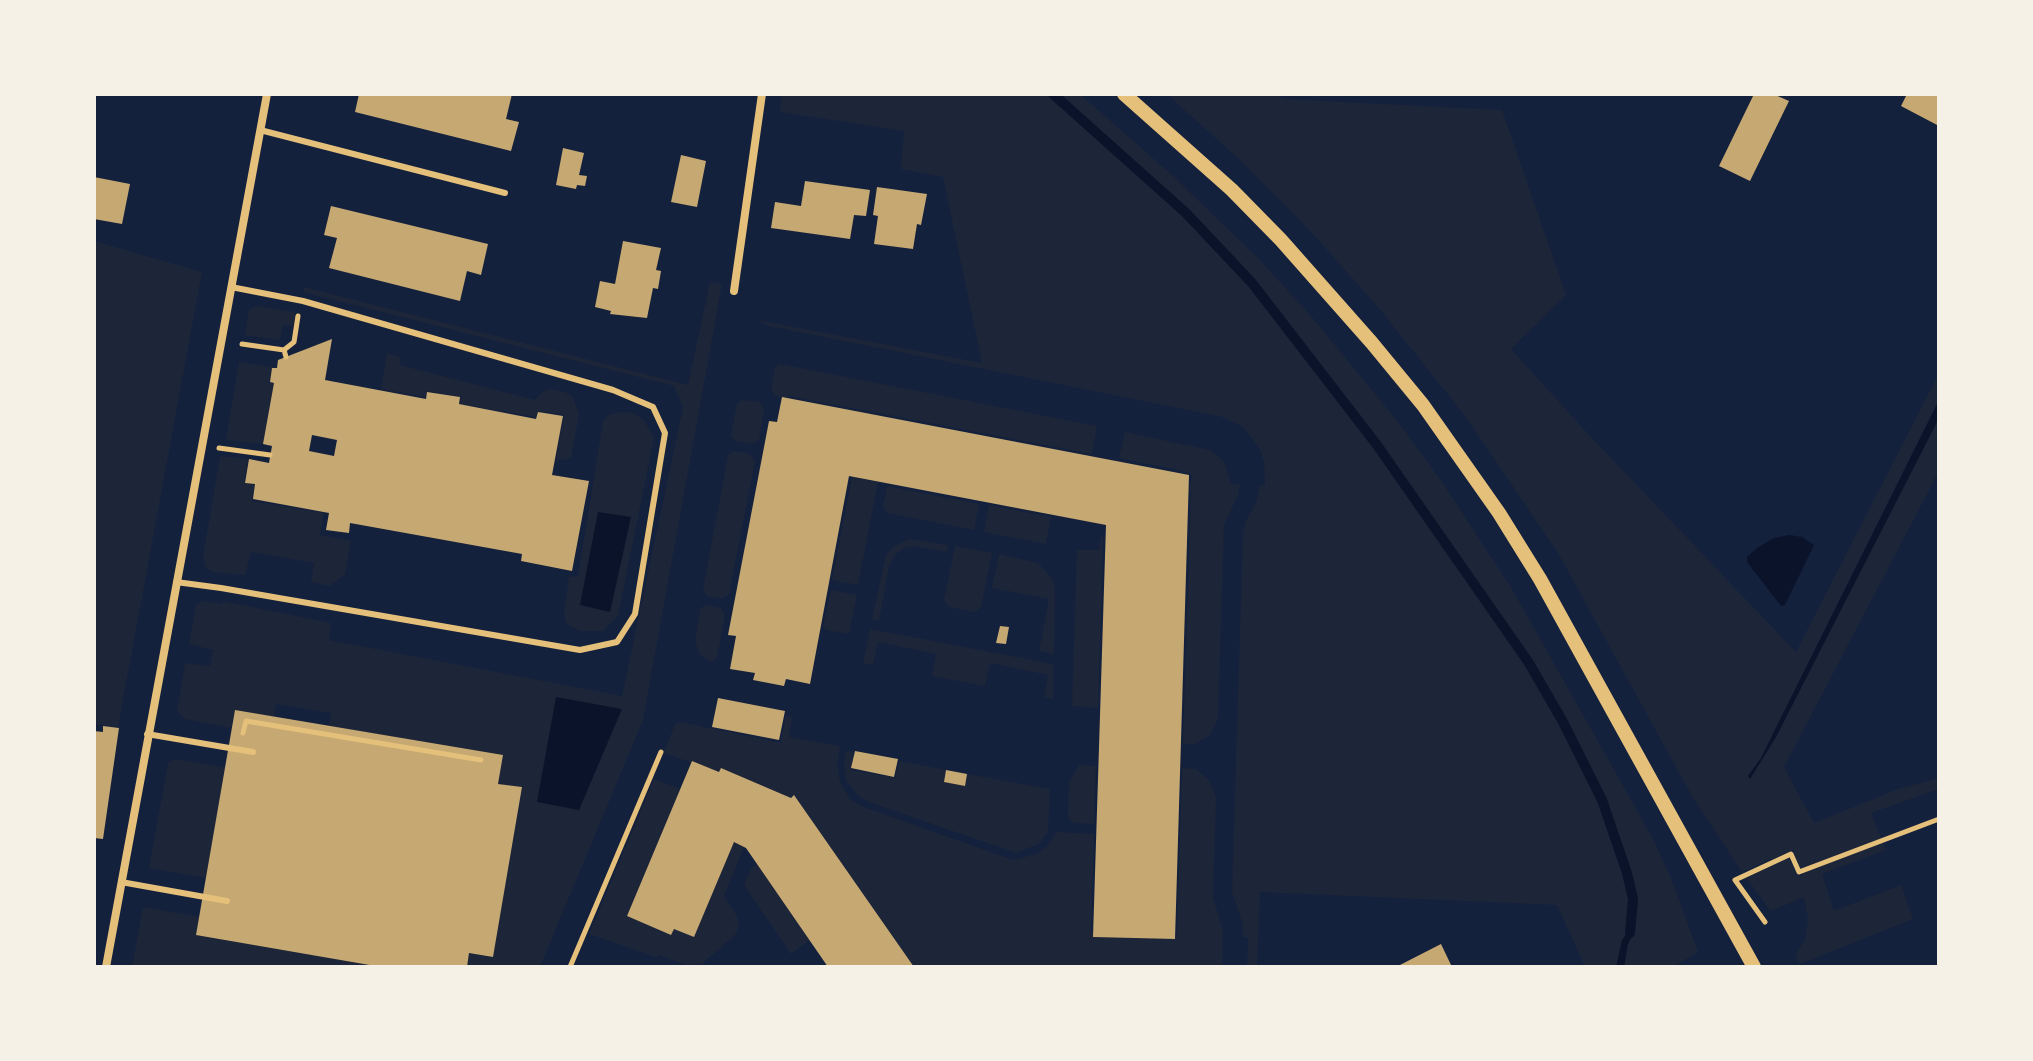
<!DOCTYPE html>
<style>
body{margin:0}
#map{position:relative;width:2033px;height:1061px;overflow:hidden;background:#14213d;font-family:Overpass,sans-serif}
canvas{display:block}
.frame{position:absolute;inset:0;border:96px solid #f6f1e7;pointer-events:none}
</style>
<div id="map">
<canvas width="2033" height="1061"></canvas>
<div class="frame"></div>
</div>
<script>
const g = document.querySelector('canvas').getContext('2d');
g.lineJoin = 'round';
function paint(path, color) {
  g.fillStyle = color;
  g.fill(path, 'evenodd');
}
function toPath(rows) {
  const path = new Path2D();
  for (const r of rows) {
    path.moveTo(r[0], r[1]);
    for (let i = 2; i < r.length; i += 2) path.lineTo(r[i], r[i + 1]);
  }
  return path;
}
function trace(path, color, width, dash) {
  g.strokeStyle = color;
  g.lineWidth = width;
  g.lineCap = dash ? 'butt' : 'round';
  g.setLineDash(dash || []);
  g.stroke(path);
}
const green = toPath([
 [782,94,1080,94,1172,175,1258,258,1311,316,1399,423,1442,482,1512,589,1652,837,1671,878,1698,952,1673,967,1585,967,1557,905,1260,892,1257,967,1247,967,1248,938,1243,937,1242,922,1232,892,1243,531,1246,521,1256,503,1260,485,1265,485,1264,462,1260,449,1243,427,1223,417,769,326,757,320,982,363,943,177,901,169,904,131,780,112],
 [1167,94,1275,94,1283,99,1502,110,1566,295,1511,349,1590,436,1796,652,1939,373,1939,400,1761,758,1748,776,1750,778,1776,737,1939,418,1939,471,1784,767,1814,823,1898,789,1939,778,1939,789,1871,813,1886,850,1822,874,1834,911,1901,885,1913,919,1800,964,1795,955,1805,940,1808,919,1804,897,1771,911,1746,878,1789,858,1797,876,1803,875,1793,850,1742,872,1693,798,1558,553,1465,416,1377,306,1312,233,1242,162],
 [94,241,202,272,118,727,94,724],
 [710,282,722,284,643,720,540,967,467,967,469,953,493,957,522,788,498,784,503,756,329,726,331,713,276,704,274,717,235,710,231,728,185,719,177,711,185,663,210,666,213,650,189,644,196,605,204,601,223,604,223,601,331,623,329,640,622,696,683,407,674,386,303,292,304,287,688,385],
 [257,306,295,312,293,325,283,325,280,340,245,335,249,310],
 [387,353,400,357,400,365,535,400,542,392,550,389,565,392,572,396,579,414,571,458,556,461,564,415,538,411,536,417,460,404,461,397,427,391,426,397,381,389],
 [239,362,272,367,269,382,274,383,263,444,226,440],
 [780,364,1097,426,1092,454,789,396,788,398,775,396,771,389,775,367],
 [743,400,760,402,764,409,759,440,752,444,735,441,731,436,737,403],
 [621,412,633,413,644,420,654,438,618,616,603,631,579,631,566,623,564,613,569,576,578,577,603,421,608,415],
 [1125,432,1210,450,1224,461,1231,484,1240,484,1238,495,1224,525,1218,718,1210,735,1195,744,1183,744,1191,491,1189,491,1192,475,1183,471,1119,458],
 [734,451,750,454,755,461,729,594,722,599,707,596,703,590,728,455],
 [220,456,248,459,244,483,255,485,252,501,324,513,320,535,351,541,345,574,330,586,311,582,314,563,251,552,245,575,212,572,206,568,203,557],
 [852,477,878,482,858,585,832,580],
 [887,486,979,504,974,530,887,513,883,507],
 [989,505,1051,517,1046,544,984,532],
 [1101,537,1103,537,1098,708,1072,706,1077,550,1099,550],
 [909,539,948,545,946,552,914,546,904,548,896,554,889,566,879,621,872,619,886,555,893,547],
 [955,546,992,553,981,607,975,612,949,607,944,600],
 [999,554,1038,563,1052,578,1055,589,1054,654,1039,651,1049,599,992,588],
 [831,590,857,595,849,634,826,630,823,626],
 [705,605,721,608,725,615,717,658,711,662,700,655,695,641,700,609],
 [870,629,1053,664,1053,699,1044,697,1048,675,990,663,985,686,932,676,936,654,878,642,873,665,863,663],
 [786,716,792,717,789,737,840,746,837,765,840,782,850,799,864,807,1013,860,1037,854,1049,844,1056,832,1094,834,1091,931,1094,932,1094,937,1175,938,1177,934,1182,768,1196,769,1209,780,1216,798,1213,898,1223,930,1222,967,914,967,795,796,791,798,721,768,719,772,664,753,675,724,681,722,780,743],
 [846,751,853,752,851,770,895,778,899,761,946,770,944,781,964,786,967,774,1050,789,1048,832,1039,844,1016,853,869,802,858,796,846,780,844,767],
 [174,759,225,767,206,878,149,868,168,763],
 [1079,765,1096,766,1094,824,1074,823,1068,817,1069,782],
 [654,779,680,789,627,916,671,934,734,842,744,847,724,896,737,916,739,925,736,934,702,964,686,965,659,955,658,958,589,934],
 [757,864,810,940,791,954,744,885,751,868],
 [143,907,199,917,197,935,381,967,132,967]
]);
const water = toPath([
 [1939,400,1939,418,1776,737,1750,779,1748,776,1761,758],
 [598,512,631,517,610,612,580,605],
 [1789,535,1802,537,1814,545,1785,605,1781,606,1747,562,1747,557,1757,548,1774,538],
 [556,697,622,709,579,810,537,802],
 [1632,926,1635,932,1628,944,1624,967,1616,967,1622,940]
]);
const stream = toPath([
 [1053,94,1186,213,1252,283,1377,445,1529,663,1563,722,1602,800,1627,873,1633,899,1630,933]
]);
const building = toPath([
 [359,94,512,94,506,119,519,122,511,151,355,112],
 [1754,94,1773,94,1789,101,1750,181,1719,166],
 [1907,94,1939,94,1939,126,1901,106],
 [563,148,584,153,579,175,587,176,585,186,577,185,576,189,556,185],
 [681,155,706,161,697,207,671,202],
 [94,177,130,184,122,224,94,219],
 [805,181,870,190,866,216,854,215,850,239,771,228,775,202,801,206],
 [877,187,927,194,921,225,917,224,913,249,874,244,878,216,873,215],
 [331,206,488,244,481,275,467,271,460,301,329,268,337,238,324,235],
 [623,241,661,248,656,270,661,271,658,289,653,288,647,318,610,314,611,311,595,307,600,281,615,284],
 [332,339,325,380,426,399,427,392,460,397,459,404,536,419,538,412,563,416,552,475,589,481,572,571,521,561,522,554,350,523,349,533,326,530,329,513,253,499,255,484,245,483,249,459,269,463,272,446,263,444,274,383,270,382,272,368,277,368,278,360],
 [312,435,337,440,334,456,309,451],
 [782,397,1189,475,1175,939,1093,937,1106,525,849,476,810,684,786,679,784,686,753,680,755,673,730,669,736,636,728,635,769,421,777,422],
 [1000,626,1009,627,1006,644,996,643],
 [718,698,785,711,779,740,712,727],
 [235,710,503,755,498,784,522,787,493,957,469,953,467,967,381,967,196,935],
 [103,726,119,728,103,839,94,838,94,731,103,732],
 [855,751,898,759,894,777,851,768],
 [692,761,719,772,721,768,791,798,794,795,914,967,828,967,746,848,734,842,694,937,674,929,671,935,627,916],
 [946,770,967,774,965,786,944,782],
 [1441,944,1452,967,1396,967]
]);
const path = toPath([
 [242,344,284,350,286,357],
 [284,350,294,342,298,316],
 [219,448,270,455],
 [243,733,246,721,481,760],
 [1765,922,1735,880,1791,854,1799,872,1939,819],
 [570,967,661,752]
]);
const service = toPath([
 [260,130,505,193],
 [176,582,221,588,580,650,617,642,635,614,665,433,653,407,613,390,303,301,231,287],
 [147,734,253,752],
 [121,882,227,901]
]);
const minor = toPath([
 [734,291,762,94],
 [106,967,267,94]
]);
const tertiary = toPath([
 [1124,94,1232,190,1281,240,1372,343,1423,405,1499,513,1540,579,1754,967]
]);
paint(green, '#1d2539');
paint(water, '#0b132b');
trace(stream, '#0b132b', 10);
paint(building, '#c6a872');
trace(path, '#e5c07b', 5);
trace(service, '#e5c07b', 6);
trace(minor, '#e5c07b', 8);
trace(tertiary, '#e5c07b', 14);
</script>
